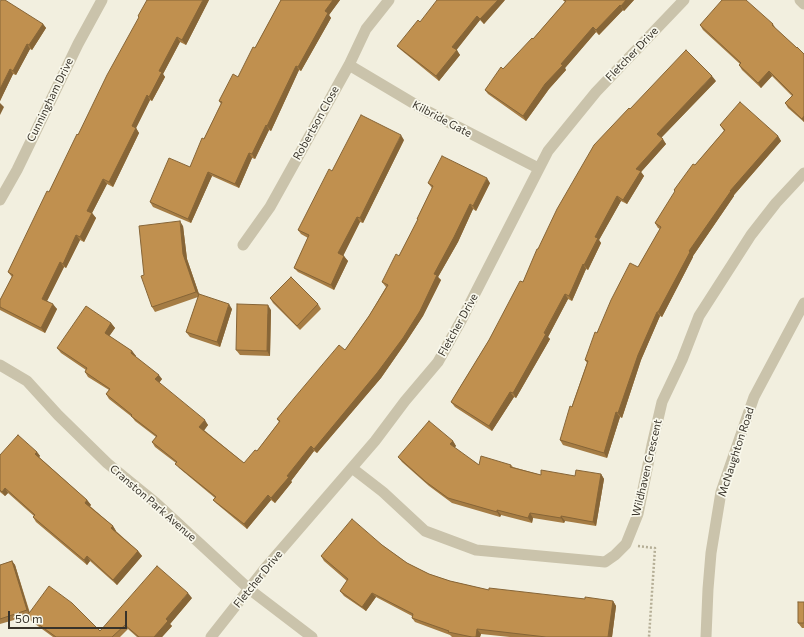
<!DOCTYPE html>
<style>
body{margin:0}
#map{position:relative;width:804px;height:637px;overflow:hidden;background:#f2efdf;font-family:Commissioner,sans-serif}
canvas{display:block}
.scale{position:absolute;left:8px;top:611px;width:119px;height:18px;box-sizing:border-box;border:2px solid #38332a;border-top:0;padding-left:5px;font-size:12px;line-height:14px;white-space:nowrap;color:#38332a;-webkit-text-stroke:3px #f9f8ec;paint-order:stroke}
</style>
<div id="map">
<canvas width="804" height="637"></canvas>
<div class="scale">50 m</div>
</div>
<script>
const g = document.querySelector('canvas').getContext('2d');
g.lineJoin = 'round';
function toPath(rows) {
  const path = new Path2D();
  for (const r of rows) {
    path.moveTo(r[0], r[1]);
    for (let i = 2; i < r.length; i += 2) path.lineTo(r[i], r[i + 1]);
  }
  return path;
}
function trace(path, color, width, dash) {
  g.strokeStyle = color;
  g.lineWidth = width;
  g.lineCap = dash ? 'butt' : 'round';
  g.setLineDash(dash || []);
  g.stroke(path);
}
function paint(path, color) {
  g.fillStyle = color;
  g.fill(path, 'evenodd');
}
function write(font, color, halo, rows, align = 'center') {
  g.font = font + ' Commissioner,sans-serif';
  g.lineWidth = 3.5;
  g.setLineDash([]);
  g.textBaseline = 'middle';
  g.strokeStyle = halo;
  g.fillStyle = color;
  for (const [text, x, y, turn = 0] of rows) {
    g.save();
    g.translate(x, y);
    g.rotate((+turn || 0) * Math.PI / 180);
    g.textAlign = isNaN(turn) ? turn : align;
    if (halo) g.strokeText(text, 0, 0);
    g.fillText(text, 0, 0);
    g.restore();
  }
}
const path = toPath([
 [638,546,655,548,649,637]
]);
const minor = toPath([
 [800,0,804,4],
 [349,65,423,109,538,168],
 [243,245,270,207,349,65,366,29,389,0],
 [352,468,383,492,425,531,476,550,605,562,615,555,626,544,638,514,652,445,662,402,682,360,699,316,751,235,776,203,804,173],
 [211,637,267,566,375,441,405,401,438,362,462,319,548,151,596,92,684,0]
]);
const tertiary = toPath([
 [0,200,17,170,78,44,102,0],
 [0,365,27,381,58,415,107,463,156,503,249,589,312,637],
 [706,637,708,589,711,553,721,492,754,397,804,303]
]);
const wall = toPath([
 [209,0,186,45,180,42,163,74,165,77,152,101,150,100,136,128,139,133,113,187,107,184,92,213,96,218,84,242,80,240,66,268,64,267,47,301,57,309,45,333,0,310,0,300,12,277,8,272,49,192,78,135,139,18,138,16],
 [281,0,340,0,329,15,331,18,301,71,299,70,271,131,269,130,255,159,252,158,239,188,212,176,191,223,153,207,150,202,190,167,221,104,219,101,238,77,255,48],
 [505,0,484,24,480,20,456,50,460,55,439,81,401,50,397,46],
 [563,0,634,0,624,11,623,10,599,35,596,32,565,68,566,70,549,89,526,121,488,94,485,90,503,69,533,39,565,2],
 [0,2,43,24,46,28,32,50,30,49,16,75,13,74,0,101],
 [773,24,776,29,797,48,804,54,804,122,788,108,785,103,792,96,772,76,761,88,742,70,739,65,740,64,703,30,700,25],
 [716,81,661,138,666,144,641,172,644,176,627,204,621,201,599,240,601,243,588,270,586,269,572,301,568,299,548,337,550,339,516,398,514,397,492,431,455,407,451,402,489,340,523,282,538,249,630,109],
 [720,125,778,136,781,141,734,195,734,196,693,256,693,257,662,317,660,316,641,360,622,418,620,417,607,458,563,445,560,440,587,363,585,360,597,333,638,267,660,229,658,228,655,223,675,192,674,190,724,131],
 [404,140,363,223,360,222,343,256,348,261,334,290,298,272,294,268,308,238,301,234,298,230,332,171],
 [428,183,490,183,476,211,473,209,458,242,438,277,441,280,423,316,406,342,381,378,317,453,314,451,291,481,292,482,275,503,271,500,247,529,217,504,213,500,215,498,179,468,176,463,155,447,152,442,156,437,135,421,132,417,109,399,106,394,109,390,88,377,85,372,86,370,61,353,57,348,111,323,115,328,109,336,132,351,136,356,135,356,162,379,159,383,208,425,204,430,244,463,257,451,279,422,277,419,345,350,369,316,386,287,382,282,399,256,418,220,417,219,432,188],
 [183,226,187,259,199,294,232,309,220,347,190,337,186,332,198,297,155,312,152,307,144,275],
 [270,298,318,304,321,309,300,330,273,303],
 [271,310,270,356,240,355,236,350],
 [453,441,456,446,454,448,479,465,511,465,513,467,541,475,575,476,601,474,604,479,596,526,565,521,564,523,533,518,532,523,501,515,500,517,452,503,429,486,402,462,398,457],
 [37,452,40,456,39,457,87,500,91,505,90,506,113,526,116,531,138,551,142,556,117,585,90,561,87,565,36,522,33,517,34,516,8,493,5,496,0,492,0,455],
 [382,545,407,563,429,574,450,581,489,590,585,599,613,601,616,606,612,637,510,637,481,634,480,637,452,637,450,635,415,622,412,618,412,616,376,597,366,611,344,596,340,591,347,581,324,561,321,556],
 [12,561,15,565,30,613,100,631,192,598,170,624,172,626,162,637,137,637,128,629,120,637,53,637,31,621,27,616,28,616,0,624,0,565],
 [804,602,804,628,802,628,798,623]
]);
const shadedWall = toPath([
 [203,0,209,0,186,45,182,40],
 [333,0,340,0,329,15,331,18,301,71,298,67,325,11],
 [498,0,505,0,484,24,480,19],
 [626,0,634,0,624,11,621,6],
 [620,5,623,10,599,35,596,30],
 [477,16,480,20,455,52,452,47],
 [43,24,46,28,32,50,29,45],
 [593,27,596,32,565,68,566,70,549,89,526,121,523,116,545,84,561,64],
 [177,37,180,42,163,74,165,77,152,101,149,97,159,71],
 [27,44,30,49,16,75,13,71],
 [457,50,460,55,439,81,436,76],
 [296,66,299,70,271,131,267,126],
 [10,69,13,74,0,101,0,89],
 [769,71,772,76,761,88,758,83],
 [712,76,716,81,660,139,657,134],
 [147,95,150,100,136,128,139,133,113,187,109,182,132,126],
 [0,103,4,107,0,115],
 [804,116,804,122,802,119],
 [266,125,269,130,255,159,252,154],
 [401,135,404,140,363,223,360,218],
 [778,136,781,141,734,195,734,196,693,256,693,257,662,317,658,312,689,251,730,191],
 [663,139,666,144,641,172,644,176,627,204,623,200,636,169],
 [249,153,252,158,239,188,235,184],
 [208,172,212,176,191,223,188,219],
 [487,178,490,183,476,211,473,206],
 [103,179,107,184,91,215,87,211],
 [617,196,621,201,599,240,601,243,588,270,584,265,595,237],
 [470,204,473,209,458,242,438,277,441,280,423,316,406,342,381,378,317,453,314,449,434,274],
 [92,213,96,218,84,242,80,237],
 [357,217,360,222,342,258,338,253],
 [180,221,183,226,187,259,200,297,196,292,183,254],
 [76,235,80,240,66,268,63,264],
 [344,256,348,261,334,290,331,285],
 [60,262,64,267,46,303,42,299],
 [583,264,586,269,572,301,569,296],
 [565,294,568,299,548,337,550,339,516,398,513,393],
 [53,304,57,309,45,333,41,328],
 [229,304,232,309,220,347,217,342],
 [268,305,271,310,270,356,267,351],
 [657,312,660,316,641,360,622,418,618,413,638,355],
 [111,323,115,328,108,338,105,333],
 [132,351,136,356,134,357,131,353],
 [159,375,162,379,158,384,155,379],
 [510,392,514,397,492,431,489,426],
 [616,412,620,417,607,458,604,453],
 [205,420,208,425,203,432,199,427],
 [453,441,456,446,453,449,450,444],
 [311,446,314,451,291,481,292,482,275,503,271,498,287,476],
 [37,452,40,456,38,458,35,454],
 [601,474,604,479,596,526,593,522],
 [5,488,8,493,5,496,2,492],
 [268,495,271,500,247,529,244,524],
 [87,500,91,505,89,507,85,503],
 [497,510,501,515,500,517,497,512],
 [530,513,533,518,532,523,528,518],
 [561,516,565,521,564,523,561,518],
 [113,526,116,531,115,532,111,528],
 [138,551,142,556,117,585,113,580],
 [87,556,90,561,87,565,84,560],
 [12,561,15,565,30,615,27,610],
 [188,593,192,598,170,624,172,626,162,637,154,637,166,619],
 [372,593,376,597,366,611,362,607],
 [613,601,616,606,612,637,608,637],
 [477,629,481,634,480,637,476,637]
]);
const building = toPath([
 [1,0,5,0,43,24,29,45,27,44,13,71,10,69,0,89,0,2,1,0],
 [147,0,203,0,182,40,177,37,159,71,162,72,149,97,147,95,132,126,136,128,109,182,103,179,87,211,92,213,80,237,76,235,63,264,60,262,42,299,53,304,41,328,0,307,0,300,13,275,8,272,47,191,49,192,77,134,78,135,107,75,139,17,138,16,147,0],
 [281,0,333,0,325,11,328,13,298,67,296,66,267,126,266,125,252,154,249,153,235,184,208,172,188,219,150,202,169,158,190,167,202,138,204,139,222,102,219,101,233,74,238,77,253,47,255,48,281,0],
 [437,0,498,0,480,19,477,16,452,47,457,50,436,76,397,46,418,20,420,22,437,0],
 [564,0,626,0,621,6,620,5,596,30,593,27,561,64,563,65,545,84,523,116,485,90,501,67,503,69,532,38,533,39,566,1,564,0],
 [722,0,746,0,773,24,772,25,797,48,797,47,804,54,804,116,802,119,785,103,793,95,769,71,758,83,739,65,741,63,700,25,722,0],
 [686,50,712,76,657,134,663,139,636,169,641,171,623,200,617,196,595,237,598,238,584,265,583,264,569,296,565,294,544,333,546,334,513,393,510,392,489,426,451,402,489,340,520,281,523,282,537,249,538,249,557,209,594,145,629,108,630,109,686,50],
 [740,102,778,136,730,191,731,191,689,251,690,252,658,312,657,312,638,355,618,413,616,412,604,453,560,440,570,406,572,407,588,361,585,360,595,332,597,333,611,300,630,263,638,267,661,227,655,223,675,191,674,190,693,164,695,165,725,130,720,125,740,102],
 [361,115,401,135,360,218,357,217,338,253,344,256,331,285,294,268,309,235,298,230,329,169,332,171,361,115],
 [442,156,487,178,473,206,470,204,454,237,434,274,437,275,420,311,403,338,377,373,314,449,311,446,287,476,289,477,271,498,268,495,244,524,213,500,216,497,175,464,177,462,152,442,157,436,131,416,132,415,106,394,110,389,85,372,87,368,57,348,86,306,111,323,105,333,132,351,131,353,159,375,155,379,205,420,199,427,244,463,255,450,257,451,280,421,277,419,295,397,339,345,345,350,369,316,388,285,382,282,396,254,399,256,418,219,417,219,433,186,428,183,442,156],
 [180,221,183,254,196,292,152,307,141,276,144,275,139,226,180,221],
 [291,277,318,304,297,326,270,298,291,277],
 [199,294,229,304,217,342,186,332,199,294],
 [237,304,268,305,267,351,236,350,237,304],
 [429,421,453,441,450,444,479,465,481,456,511,465,510,467,541,475,541,470,575,476,576,470,601,474,593,522,561,516,561,518,530,513,528,518,497,510,497,512,448,498,426,482,398,457,429,421],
 [18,435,37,452,35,454,87,500,85,503,113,526,111,528,138,551,113,580,87,556,84,560,33,517,35,515,5,488,2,492,0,490,0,455,18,435],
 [352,519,382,545,407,563,429,574,450,581,489,590,489,588,585,599,585,597,613,601,608,637,546,637,477,629,476,637,472,637,448,632,449,631,412,618,413,614,372,593,362,607,340,591,348,579,321,556,352,519],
 [12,561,27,610,0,619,0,565,12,561],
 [157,566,188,593,166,619,168,621,154,637,139,637,125,625,112,637,56,637,27,616,49,586,72,603,100,631,157,566],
 [798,602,804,602,804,623,798,623,798,602]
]);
const streetNames = [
 ["Fletcher Drive",632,54,-46],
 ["Cunningham Drive",50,100,-64],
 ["Kilbride Gate",442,119,28],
 ["Robertson Close",316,123,-61],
 ["Fletcher Drive",458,325,-61],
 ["McNaughton Road",736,452,-72],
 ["Wildhaven Crescent",647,468,-77],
 ["Cranston Park Avenue",153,503,41],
 ["Fletcher Drive",258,579,-51]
];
trace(path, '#b5ae96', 2.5, [2, 2]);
trace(minor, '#cac3ab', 11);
trace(tertiary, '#cac3ab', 11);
paint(wall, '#a57c44');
paint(shadedWall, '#866537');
paint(building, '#c0904f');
trace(building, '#866537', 1);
write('11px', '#38332a', '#f9f8ec', streetNames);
</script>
